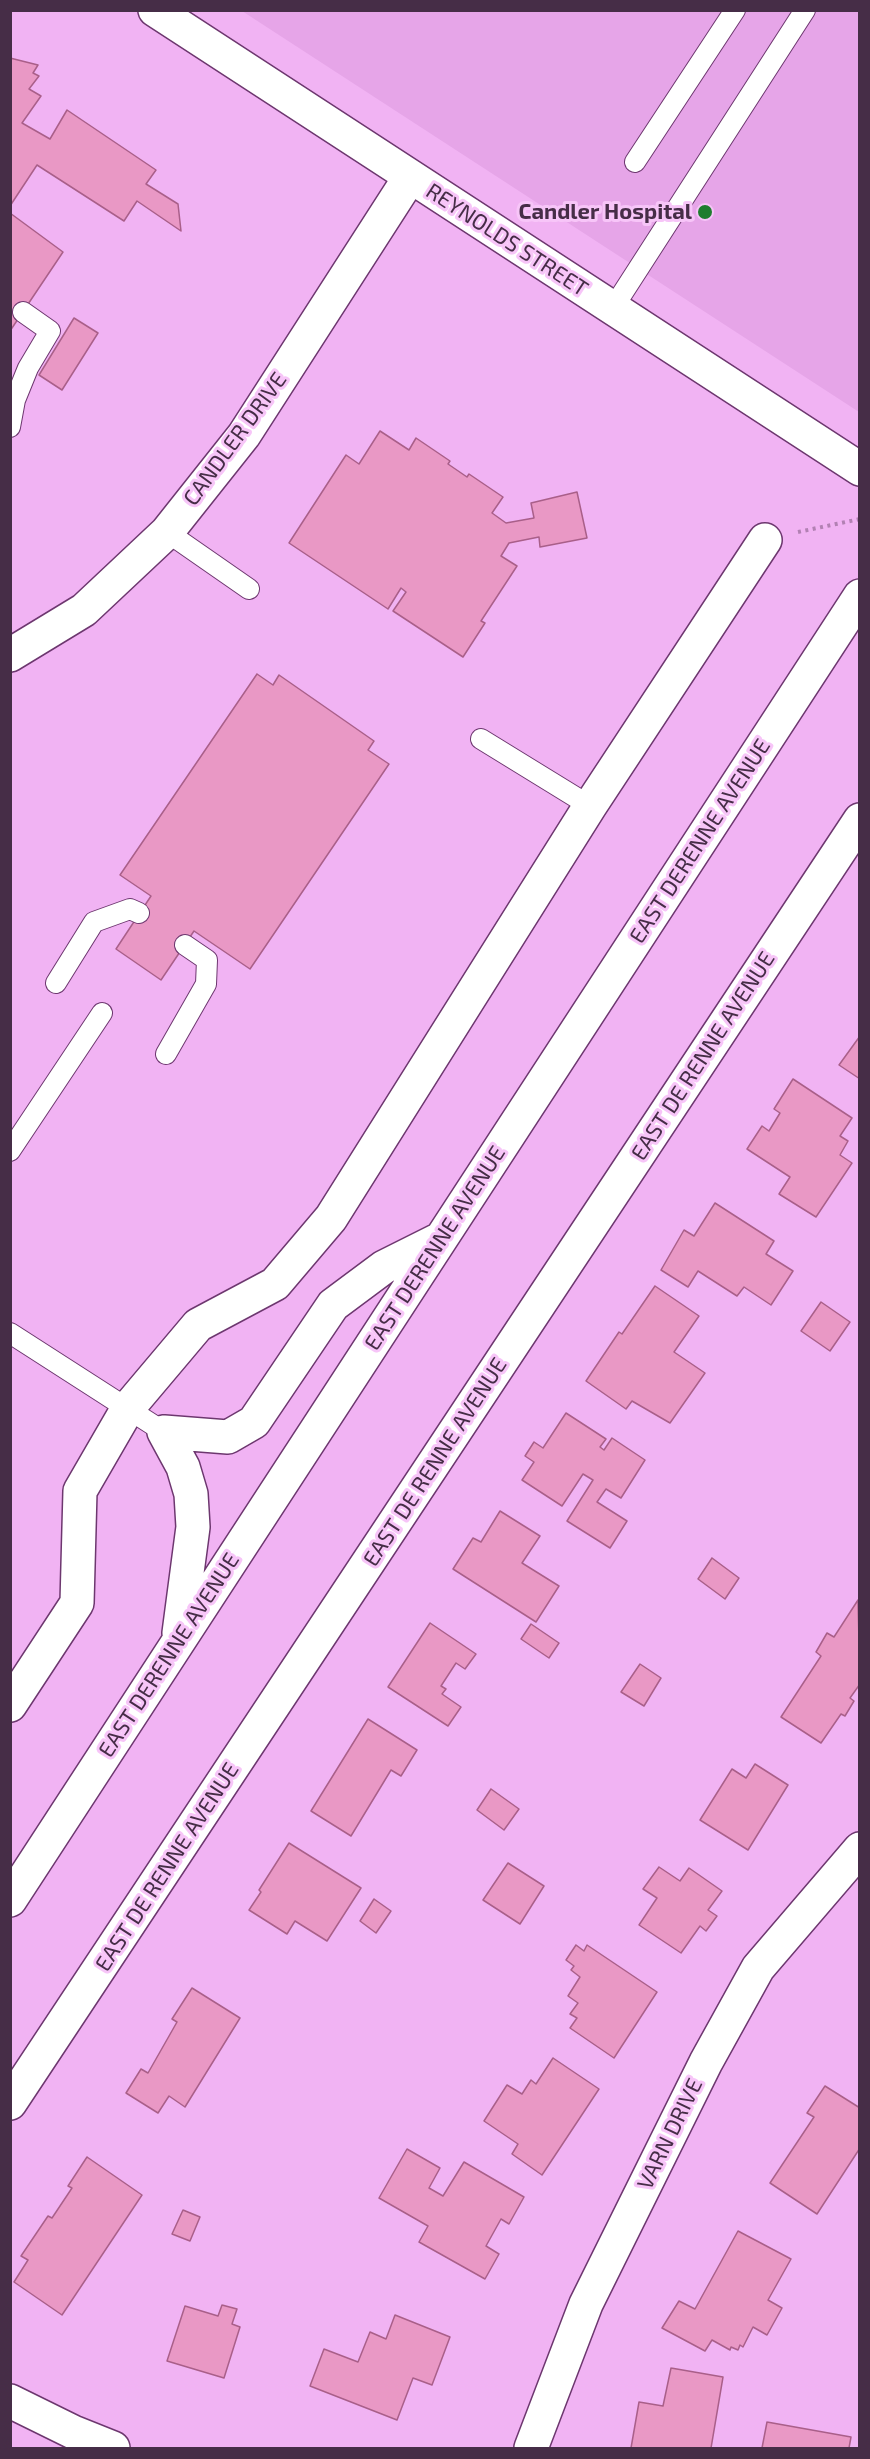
<!DOCTYPE html>
<style>
body{margin:0}
#map{position:relative;width:870px;height:2459px;overflow:hidden;background:#f1b3f3;font-family:"Exo 2",sans-serif}
canvas{display:block}
.frame{position:absolute;inset:0;border:12px solid #462d47;pointer-events:none}
</style>
<div id="map">
<canvas width="870" height="2459"></canvas>
<div class="frame"></div>
</div>
<script>
const g = document.querySelector('canvas').getContext('2d');
g.lineJoin = 'round';
function paint(path, color) {
  g.fillStyle = color;
  g.fill(path, 'evenodd');
}
function toPath(rows) {
  const path = new Path2D();
  for (const r of rows) {
    path.moveTo(r[0], r[1]);
    for (let i = 2; i < r.length; i += 2) path.lineTo(r[i], r[i + 1]);
  }
  return path;
}
function trace(path, color, width, dash) {
  g.strokeStyle = color;
  g.lineWidth = width;
  g.lineCap = dash ? 'butt' : 'round';
  g.setLineDash(dash || []);
  g.stroke(path);
}
function write(font, color, halo, rows, align = 'center') {
  g.font = font + ' "Exo 2",sans-serif';
  g.lineWidth = 6;
  g.setLineDash([]);
  g.textBaseline = 'middle';
  g.strokeStyle = halo;
  g.fillStyle = color;
  for (const [text, x, y, turn = 0] of rows) {
    g.save();
    g.translate(x, y);
    g.rotate((+turn || 0) * Math.PI / 180);
    g.textAlign = isNaN(turn) ? turn : align;
    if (halo) g.strokeText(text, 0, 0);
    g.fillText(text, 0, 0);
    g.restore();
  }
}
const built = toPath([
 [242,11,859,11,859,413,859,412]
]);
const building = toPath([
 [10,58,38,65,33,73,39,76,29,89,41,96,22,123,50,139,67,110,156,170,146,184,178,204,181,231,137,201,124,221,37,165,10,206,10,58],
 [10,213,63,252,10,331,10,213],
 [74,318,98,333,62,390,39,375,74,318],
 [380,431,409,450,416,438,450,461,448,464,467,477,469,474,503,497,492,513,506,523,534,518,531,503,577,492,587,538,540,547,539,537,509,543,501,556,517,566,481,621,485,623,463,657,393,611,406,592,401,588,388,609,289,543,346,455,359,464,380,431],
 [257,674,273,685,279,675,374,741,368,750,389,764,250,969,194,931,161,980,116,949,151,896,120,875,257,674],
 [860,1036,860,1079,839,1065,860,1036],
 [793,1079,852,1118,840,1136,848,1141,840,1155,852,1163,816,1217,779,1194,790,1177,747,1149,762,1126,769,1131,780,1113,774,1109,793,1079],
 [715,1203,774,1241,766,1254,793,1271,771,1305,744,1287,737,1296,698,1271,688,1287,661,1270,684,1230,694,1236,715,1203],
 [655,1286,699,1316,674,1352,705,1373,670,1423,632,1401,626,1409,586,1381,619,1332,622,1334,655,1286],
 [821,1302,850,1322,830,1351,801,1331,821,1302],
 [566,1413,606,1439,600,1447,604,1450,612,1438,645,1460,621,1498,606,1489,597,1502,627,1521,610,1548,567,1521,593,1480,583,1474,562,1506,522,1480,534,1462,525,1456,534,1442,543,1448,566,1413],
 [500,1511,540,1536,522,1563,559,1586,536,1622,453,1569,473,1538,481,1542,500,1511],
 [712,1558,739,1578,725,1599,698,1579,712,1558],
 [858,1600,860,1684,850,1698,854,1701,845,1716,841,1714,821,1743,781,1717,821,1656,816,1652,827,1633,834,1637,858,1600],
 [430,1623,476,1654,465,1669,456,1663,441,1686,446,1689,442,1694,461,1707,448,1726,388,1687,430,1623],
 [531,1624,559,1643,549,1658,521,1639,531,1624],
 [640,1664,661,1678,644,1706,621,1692,640,1664],
 [368,1719,417,1750,401,1776,391,1770,351,1836,311,1811,368,1719],
 [755,1764,788,1785,748,1850,700,1820,732,1769,746,1778,755,1764],
 [491,1789,519,1809,504,1830,477,1810,491,1789],
 [289,1843,361,1888,327,1941,295,1921,287,1934,249,1910,261,1892,259,1890,289,1843],
 [508,1863,544,1886,520,1924,483,1900,508,1863],
 [659,1867,680,1881,689,1868,722,1891,708,1910,717,1916,706,1931,700,1926,681,1953,639,1925,657,1898,643,1889,659,1867],
 [374,1899,391,1911,376,1933,360,1921,374,1899],
 [576,1945,584,1951,587,1945,657,1992,614,2058,570,2028,577,2018,570,2014,578,2003,568,1996,580,1977,571,1970,574,1966,566,1960,576,1945],
 [192,1988,240,2018,185,2107,169,2096,158,2113,126,2093,141,2069,148,2073,177,2022,172,2019,192,1988],
 [553,2058,599,2089,542,2175,512,2154,518,2144,484,2121,507,2085,522,2094,531,2080,536,2084,553,2058],
 [825,2086,860,2108,860,2148,817,2214,770,2183,814,2117,807,2113,825,2086],
 [407,2149,440,2168,429,2188,443,2196,464,2162,524,2197,509,2224,501,2219,486,2246,499,2254,485,2279,419,2242,428,2226,379,2198,407,2149],
 [87,2157,142,2195,62,2315,14,2282,28,2260,21,2256,48,2216,52,2218,72,2188,68,2186,87,2157],
 [183,2210,200,2217,190,2241,172,2234,183,2210],
 [738,2231,791,2259,768,2300,782,2308,767,2335,753,2327,743,2347,740,2345,738,2350,731,2347,730,2350,712,2340,705,2351,662,2328,679,2301,695,2309,738,2231],
 [222,2305,237,2309,232,2324,240,2327,224,2378,167,2361,185,2306,218,2316,222,2305],
 [395,2315,450,2337,432,2385,413,2378,397,2420,310,2386,324,2349,358,2362,370,2332,386,2339,395,2315],
 [671,2368,723,2377,711,2448,631,2448,639,2402,663,2406,671,2368],
 [767,2422,851,2437,849,2448,762,2448,767,2422]
]);
const path = toPath([
 [798,532,860,519]
]);
const service = toPath([
 [635,162,735,10],
 [613,308,805,10],
 [10,427,15,400,28,368,50,331,23,312],
 [167,532,249,589],
 [481,739,590,806],
 [56,983,94,922,130,909,139,913],
 [166,1054,206,984,207,960,185,945],
 [10,1151,102,1013],
 [10,1333,164,1432]
]);
const minor = toPath([
 [10,655,84,610,167,532,244,435,410,177],
 [10,1705,77,1603,80,1491,128,1408,198,1325,275,1284,331,1218,590,806,765,540],
 [10,2103,860,820],
 [531,2448,586,2304,706,2062,758,1968,860,1849]
]);
const tertiary = toPath([
 [155,10,860,469],
 [10,2401,73,2432,113,2448]
]);
const trunk = toPath([
 [164,1432,228,1437,254,1422,333,1305,384,1267,440,1239],
 [164,1432,183,1467,191,1494,193,1527,179,1633],
 [10,1900,860,596]
]);
const markers = [
 [705,212,8,"#1e7d2e"]
];
const poiNames = [
 ["Candler Hospital",692,212]
];
const streetNames = [
 ["REYNOLDS STREET",507,240,33],
 ["CANDLER DRIVE",235,439,-54],
 ["EAST DERENNE AVENUE",700,841,-57],
 ["EAST DE RENNE AVENUE",703,1056,-57],
 ["EAST DERENNE AVENUE",435,1248,-57],
 ["EAST DE RENNE AVENUE",435,1462,-57],
 ["EAST DERENNE AVENUE",169,1655,-57],
 ["EAST DE RENNE AVENUE",167,1867,-57],
 ["VARN DRIVE",670,2134,-64]
];
paint(built, '#e6a5e8');
paint(building, '#e998c5');
trace(building, '#a95f89', 1.5);
trace(service, '#6d376f', 22);
trace(minor, '#6d376f', 36);
trace(tertiary, '#6d376f', 36);
trace(trunk, '#6d376f', 36);
trace(path, '#b281b3', 4, [3, 4.5]);
trace(service, '#fff', 20);
trace(minor, '#fff', 33);
trace(tertiary, '#fff', 33);
trace(trunk, '#fff', 33);
for (const [x, y, r, color] of markers) {
  const dot = new Path2D();
  dot.arc(x, y, r, 0, 2 * Math.PI);
  g.fillStyle = color;
  g.fill(dot);
  trace(dot, '#f7c5f8', 2);
}
write('bold 22px', '#462d47', '#f7c5f8', poiNames, 'right');
write('22px', '#462d47', '#f7c5f8', streetNames);
</script>
